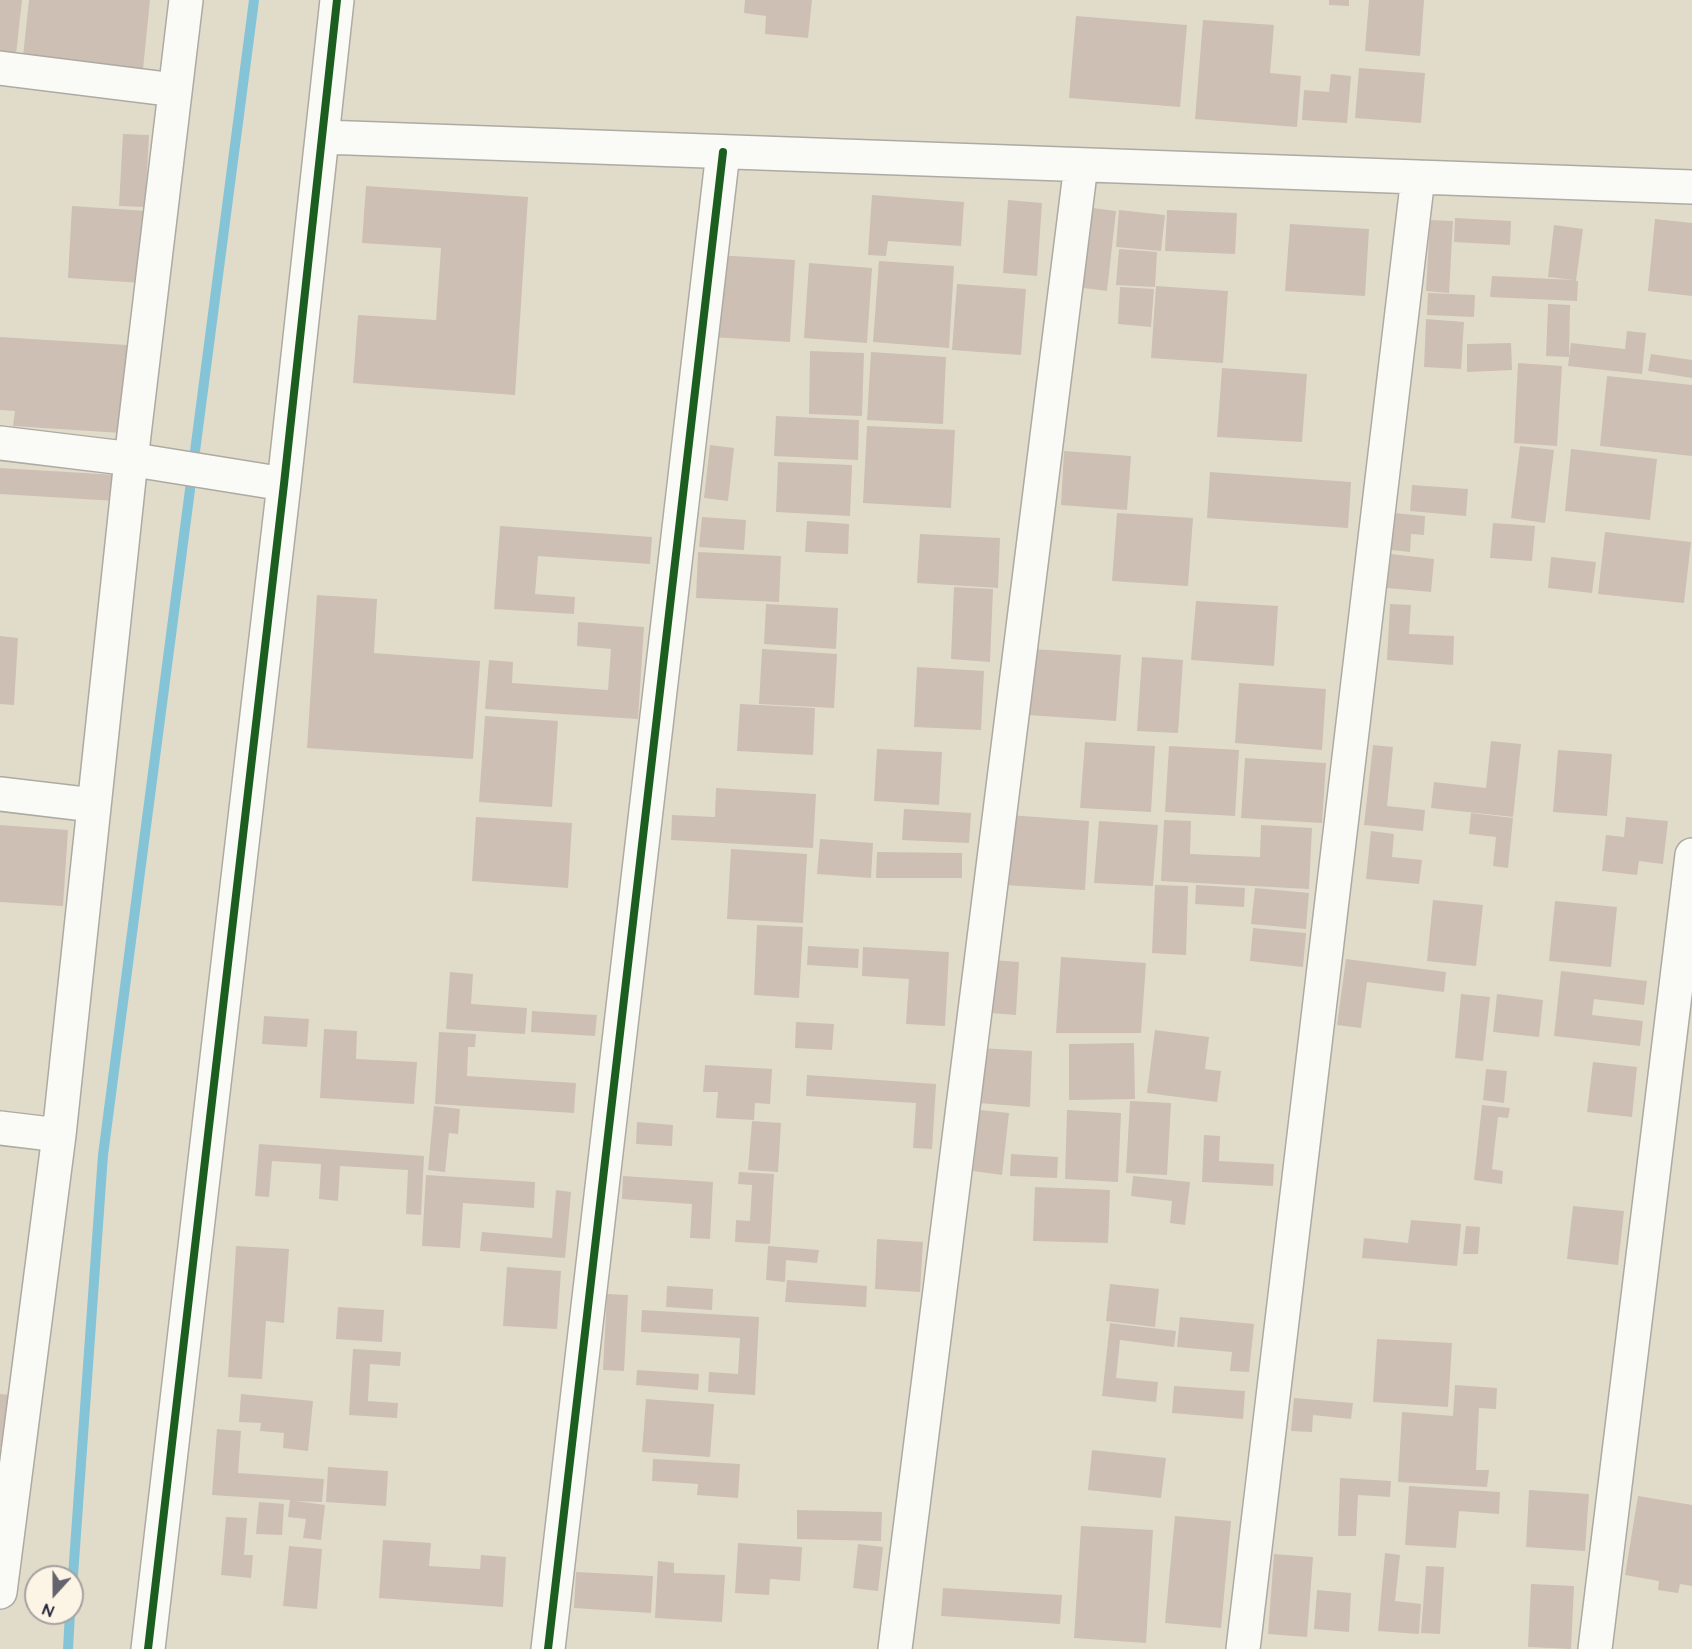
<!DOCTYPE html>
<style>
body{margin:0}
#map{position:relative;width:1692px;height:1649px;overflow:hidden;background:#e1dcca;font-family:"Architects Daughter",sans-serif}
canvas{display:block}
.north{position:absolute;left:24px;top:1565px;width:60px;height:60px;box-sizing:border-box;background:#fcf5e5;border:2px solid #a5a1a1;border-radius:50%;rotate:201deg;font-size:16px;font-weight:700;line-height:24px;text-align:center;color:#22223b}
.north::after{content:'';display:block;margin:auto;width:21px;height:27px;background:#65636d;clip-path:polygon(50% 0,100% 100%,50% 72%,0 100%)}
</style>
<div id="map">
<canvas width="1692" height="1649"></canvas>
<div class="north">N</div>
</div>
<script>
const g = document.querySelector('canvas').getContext('2d');
g.lineJoin = 'round';
function toPath(rows) {
  const path = new Path2D();
  for (const r of rows) {
    path.moveTo(r[0], r[1]);
    for (let i = 2; i < r.length; i += 2) path.lineTo(r[i], r[i + 1]);
  }
  return path;
}
function trace(path, color, width, dash) {
  g.strokeStyle = color;
  g.lineWidth = width;
  g.lineCap = dash ? 'butt' : 'round';
  g.setLineDash(dash || []);
  g.stroke(path);
}
function paint(path, color) {
  g.fillStyle = color;
  g.fill(path, 'evenodd');
}
const stream = toPath([
 [72,1590,103,1155,254,0],
 [68,1649,70,1613]
]);
const building = toPath([
 [0,0,22,0,15,64,0,62],
 [29,0,150,0,143,69,23,56],
 [745,0,812,0,808,38,765,34,766,16,744,13],
 [1329,0,1349,0,1349,6,1329,5],
 [1369,0,1424,0,1420,56,1365,51],
 [1076,16,1187,25,1180,107,1069,98],
 [1203,20,1274,25,1270,73,1301,76,1297,127,1195,119],
 [1359,68,1425,73,1421,123,1355,118],
 [1331,74,1351,76,1347,123,1302,120,1304,90,1329,92],
 [123,134,149,135,145,207,119,206],
 [366,186,528,197,515,395,353,383,358,315,436,320,441,248,362,243],
 [872,195,964,202,961,246,888,241,886,256,868,255],
 [1008,200,1042,203,1037,276,1003,273],
 [72,206,147,211,142,283,68,278],
 [1085,207,1116,211,1107,291,1076,287],
 [1119,210,1165,215,1161,251,1116,247],
 [1167,210,1237,213,1235,254,1165,251],
 [1455,218,1511,221,1510,245,1454,242],
 [1655,219,1692,223,1692,296,1648,291],
 [1430,220,1453,221,1449,293,1426,291],
 [1290,224,1369,229,1365,296,1285,291],
 [1554,225,1583,229,1576,281,1578,281,1577,301,1490,297,1492,276,1574,280,1548,277],
 [1119,249,1157,252,1155,287,1116,285],
 [717,255,795,260,790,342,712,337],
 [879,261,954,266,949,348,873,342],
 [809,263,872,268,867,343,804,338],
 [957,284,1026,289,1021,355,952,350],
 [1156,286,1228,291,1223,363,1151,358],
 [1120,287,1154,289,1151,327,1118,324],
 [1428,293,1475,295,1474,317,1427,315],
 [1548,304,1570,305,1569,357,1546,356],
 [1426,319,1464,322,1461,369,1424,367],
 [1627,331,1646,333,1642,374,1568,366,1571,343,1625,349],
 [0,337,127,345,121,433,13,426,15,411,0,410],
 [1511,343,1512,370,1467,372,1467,344],
 [810,351,864,353,862,416,809,414],
 [871,352,946,357,943,424,867,420],
 [1651,354,1692,360,1692,378,1648,371],
 [1518,363,1562,366,1557,446,1514,443],
 [1222,368,1307,374,1302,442,1217,437],
 [1607,376,1692,385,1692,456,1600,446],
 [776,416,859,420,858,460,774,456],
 [867,426,955,430,951,508,863,503],
 [710,445,734,448,728,501,704,498],
 [1520,446,1554,450,1545,523,1511,518],
 [1571,449,1657,459,1650,520,1565,511],
 [1064,451,1131,456,1127,510,1061,505],
 [778,462,852,465,850,516,776,512],
 [0,468,117,475,116,501,0,494],
 [1210,472,1351,482,1348,528,1207,518],
 [1412,485,1468,489,1466,516,1410,511],
 [1117,513,1193,518,1188,586,1112,581],
 [1394,513,1425,516,1424,535,1411,534,1410,552,1391,550],
 [702,517,746,520,744,550,699,547],
 [807,521,849,524,848,554,805,552],
 [1493,523,1535,526,1532,561,1490,558],
 [500,526,652,537,650,564,538,556,535,594,575,597,574,614,494,609],
 [1605,532,1691,542,1684,603,1598,594],
 [920,534,1000,538,998,588,917,583],
 [698,552,781,556,779,602,696,598],
 [1391,554,1434,559,1431,592,1387,588],
 [1551,557,1596,562,1592,593,1548,588],
 [954,587,993,589,990,662,951,659],
 [317,595,377,599,374,653,480,661,473,759,307,748],
 [1196,601,1278,606,1274,666,1191,660],
 [766,604,838,608,836,649,764,644],
 [1390,604,1411,605,1409,634,1454,636,1453,665,1387,660],
 [578,622,644,627,638,719,485,709,489,660,513,662,512,683,608,690,611,649,577,646],
 [0,636,18,638,14,705,0,704],
 [762,649,837,654,834,708,759,704],
 [1033,649,1121,655,1116,721,1028,715],
 [1142,657,1183,660,1178,733,1137,731],
 [917,667,984,671,981,730,914,727],
 [1239,683,1326,689,1322,750,1235,743],
 [740,704,815,708,813,755,737,751],
 [485,716,558,721,552,807,479,802],
 [1491,741,1521,744,1513,817,1431,808,1434,782,1486,788],
 [1085,742,1155,746,1151,812,1080,808],
 [1373,745,1393,747,1387,806,1425,810,1423,831,1364,825],
 [1169,746,1239,750,1235,816,1165,812],
 [877,749,942,752,939,805,874,801],
 [1558,750,1612,754,1607,816,1553,812],
 [1245,758,1326,763,1322,823,1241,818],
 [716,788,816,794,813,848,671,840,672,815,715,817],
 [904,809,971,813,969,843,902,840],
 [1471,813,1513,818,1508,868,1493,866,1496,837,1469,834],
 [1009,815,1089,821,1085,890,1004,885],
 [476,817,572,823,568,888,472,881],
 [1626,817,1668,821,1663,864,1639,861,1637,875,1602,871,1606,835,1624,837],
 [1164,820,1191,821,1190,854,1260,857,1261,825,1312,828,1309,889,1161,881],
 [1099,821,1158,825,1153,886,1094,883],
 [0,825,68,830,63,906,0,902],
 [1371,831,1394,834,1392,857,1422,860,1419,884,1366,879],
 [820,839,873,843,871,878,817,874],
 [731,849,807,854,803,923,727,919],
 [877,852,962,853,962,878,876,878],
 [1155,885,1188,886,1186,955,1152,953],
 [1196,885,1245,888,1244,907,1195,904],
 [1255,888,1309,893,1306,929,1251,924],
 [1433,900,1483,905,1476,966,1427,961],
 [1555,901,1617,907,1611,967,1549,961],
 [757,925,803,927,799,998,754,995],
 [1253,928,1306,933,1303,967,1250,961],
 [808,946,859,949,858,968,807,965],
 [863,947,949,952,945,1026,906,1024,909,979,862,976],
 [1061,957,1146,963,1141,1033,1056,1033],
 [1346,959,1446,972,1444,992,1367,982,1361,1028,1337,1025],
 [993,960,1019,962,1016,1015,990,1013],
 [1561,971,1647,981,1644,1005,1594,999,1592,1015,1643,1021,1640,1046,1554,1036],
 [450,972,473,974,471,1004,527,1008,525,1034,446,1029],
 [1461,994,1490,997,1483,1061,1455,1058],
 [1497,994,1543,1000,1539,1037,1493,1032],
 [532,1011,597,1015,595,1036,531,1032],
 [264,1016,309,1019,307,1047,262,1044],
 [796,1022,834,1024,832,1050,795,1048],
 [324,1029,357,1031,356,1059,417,1062,414,1104,320,1098],
 [1155,1030,1209,1037,1205,1069,1221,1071,1217,1102,1147,1093],
 [439,1032,476,1034,475,1047,468,1047,467,1076,576,1083,574,1113,435,1104],
 [1134,1043,1135,1099,1069,1100,1069,1044],
 [981,1048,1032,1051,1030,1107,978,1103],
 [1593,1062,1637,1067,1632,1117,1587,1112],
 [705,1065,772,1069,770,1104,755,1103,754,1120,716,1118,718,1092,703,1092],
 [1486,1069,1507,1071,1504,1103,1483,1100],
 [807,1075,936,1084,932,1149,913,1148,916,1103,806,1096],
 [1130,1101,1171,1103,1167,1175,1126,1173],
 [1482,1105,1510,1108,1508,1118,1498,1117,1492,1169,1503,1171,1502,1184,1474,1180],
 [434,1106,460,1109,458,1134,449,1133,445,1172,428,1170],
 [980,1110,1009,1113,1002,1175,973,1171],
 [1067,1110,1121,1113,1118,1182,1065,1179],
 [752,1121,781,1123,778,1172,748,1170],
 [637,1122,673,1125,672,1146,636,1144],
 [1204,1135,1220,1136,1219,1161,1274,1164,1273,1186,1202,1182],
 [259,1144,424,1156,421,1215,406,1214,408,1170,340,1166,338,1201,319,1199,321,1164,272,1161,269,1197,255,1196],
 [1011,1154,1058,1157,1057,1178,1010,1176],
 [739,1172,774,1174,770,1244,735,1242,736,1220,750,1221,752,1185,738,1184],
 [426,1175,535,1182,534,1208,463,1203,460,1248,422,1246],
 [623,1176,713,1182,710,1239,690,1238,692,1204,622,1199],
 [1133,1176,1190,1182,1185,1225,1170,1223,1172,1201,1131,1196],
 [1035,1187,1110,1190,1108,1243,1033,1241],
 [556,1190,571,1192,565,1258,480,1251,482,1232,552,1238],
 [1573,1206,1624,1211,1618,1265,1567,1259],
 [1411,1220,1461,1224,1457,1266,1362,1258,1364,1238,1408,1243],
 [1466,1226,1480,1227,1478,1254,1463,1254],
 [877,1239,923,1242,920,1292,875,1289],
 [236,1246,289,1249,284,1323,266,1321,262,1379,228,1377],
 [768,1246,819,1250,817,1263,786,1260,785,1282,766,1280],
 [507,1267,561,1271,557,1329,503,1326],
 [787,1280,867,1286,866,1307,785,1302],
 [1110,1284,1159,1289,1155,1327,1106,1321],
 [667,1286,713,1289,712,1310,666,1307],
 [607,1294,628,1295,624,1371,603,1370],
 [338,1307,384,1310,382,1342,336,1339],
 [642,1310,759,1317,755,1395,708,1392,709,1372,738,1374,740,1338,641,1332],
 [1180,1317,1254,1324,1249,1372,1230,1371,1232,1352,1177,1347],
 [1110,1323,1176,1331,1174,1347,1120,1340,1116,1378,1158,1382,1156,1402,1102,1396],
 [1377,1339,1452,1343,1448,1407,1373,1402],
 [353,1349,401,1352,400,1366,370,1364,368,1401,398,1403,397,1418,349,1415],
 [637,1370,699,1374,698,1390,636,1385],
 [1455,1385,1497,1388,1496,1409,1479,1408,1476,1470,1489,1470,1487,1487,1398,1482,1402,1412,1453,1416],
 [1174,1386,1245,1391,1243,1419,1172,1413],
 [0,1394,11,1395,7,1448,0,1447],
 [241,1394,313,1401,308,1451,283,1448,284,1433,260,1431,261,1423,239,1422],
 [1294,1398,1353,1403,1351,1419,1313,1415,1312,1432,1291,1431],
 [646,1399,714,1404,710,1457,642,1452],
 [217,1429,241,1431,238,1473,324,1479,322,1502,295,1501,325,1505,321,1540,303,1538,306,1519,288,1517,290,1500,212,1495],
 [1092,1450,1166,1458,1161,1498,1088,1490],
 [653,1459,740,1464,738,1498,697,1495,698,1484,652,1481],
 [328,1467,388,1471,386,1506,326,1502],
 [1340,1478,1391,1481,1390,1497,1358,1495,1356,1536,1338,1536],
 [1409,1486,1500,1492,1499,1514,1459,1511,1456,1548,1405,1545],
 [1529,1490,1589,1494,1585,1551,1526,1547],
 [1638,1496,1692,1505,1692,1586,1680,1584,1678,1593,1658,1590,1659,1581,1625,1575],
 [259,1502,284,1504,282,1535,256,1534],
 [797,1510,882,1512,881,1541,797,1539],
 [1175,1516,1231,1521,1221,1628,1165,1623],
 [226,1517,247,1518,244,1555,253,1555,251,1578,221,1575],
 [1081,1526,1153,1530,1146,1643,1074,1638],
 [383,1540,431,1543,429,1566,480,1569,481,1555,506,1557,503,1607,379,1598],
 [738,1543,802,1547,800,1581,770,1579,769,1595,735,1593],
 [858,1544,883,1547,878,1591,853,1588],
 [289,1546,322,1549,317,1609,283,1606],
 [1385,1553,1400,1555,1395,1601,1421,1604,1419,1634,1378,1631],
 [1274,1554,1313,1557,1307,1637,1268,1634],
 [658,1561,674,1563,674,1573,725,1575,722,1622,655,1618],
 [1426,1566,1444,1567,1440,1634,1421,1633],
 [576,1572,653,1576,651,1613,574,1608],
 [1531,1584,1574,1586,1571,1649,1528,1647],
 [943,1588,1062,1595,1060,1624,941,1616],
 [1317,1590,1351,1593,1349,1632,1314,1629]
]);
const minor = toPath([
 [0,68,175,90],
 [323,137,1692,187],
 [0,443,116,457,284,484],
 [0,794,93,805],
 [0,1128,59,1135],
 [0,1592,59,1135,131,460,186,0],
 [148,1649,284,484,337,0],
 [548,1649,723,152],
 [895,1649,1081,165],
 [1243,1649,1418,177],
 [1595,1649,1692,855]
]);
const cycleway = toPath([
 [148,1649,284,484,337,0],
 [548,1649,723,152]
]);
trace(stream, '#85c4d6', 10);
paint(building, '#cdbfb4');
trace(minor, '#adaaa2', 36);
trace(minor, '#fafaf7', 33);
trace(cycleway, '#1b5e20', 8);
</script>
